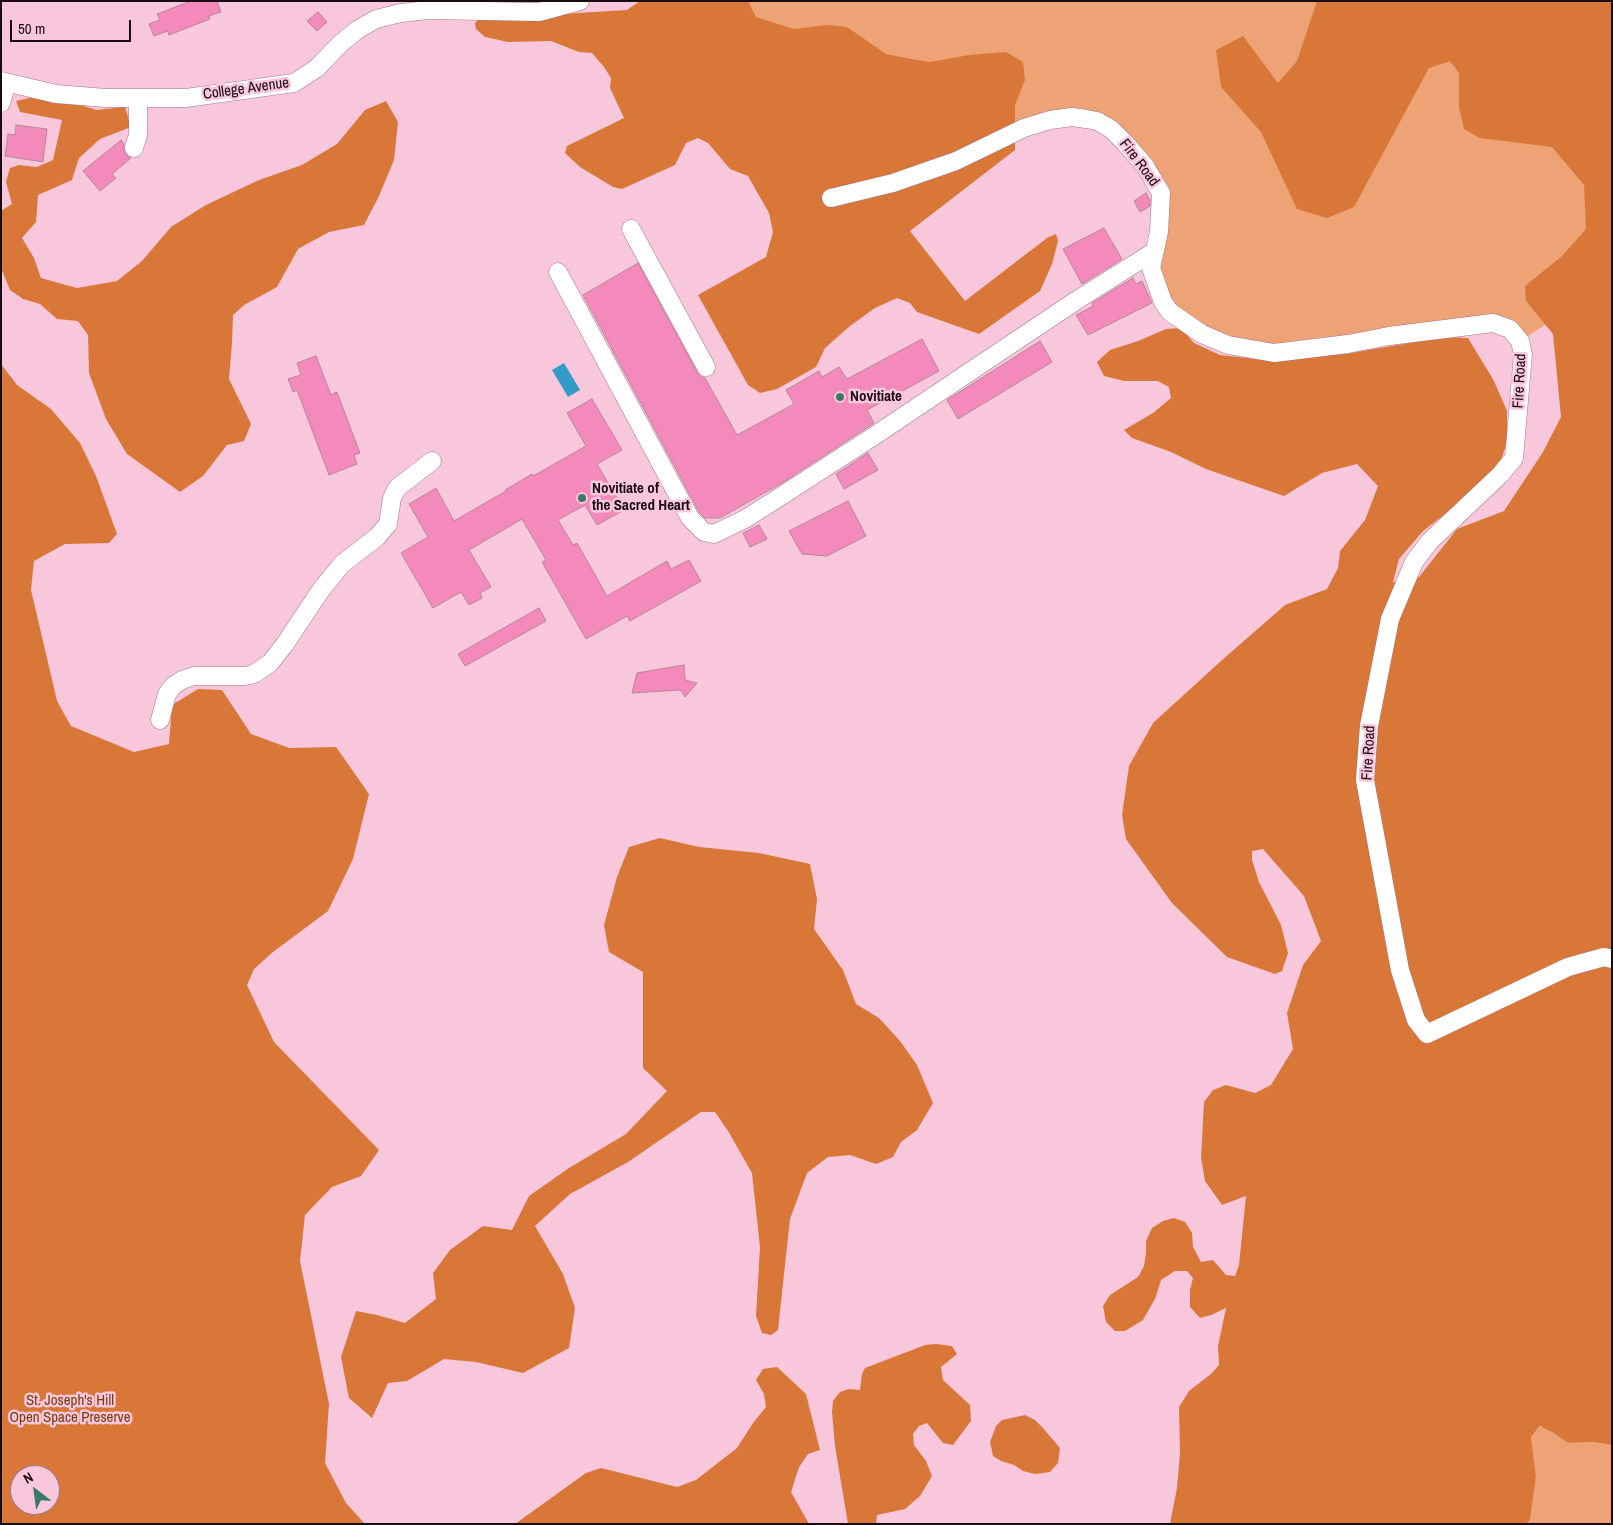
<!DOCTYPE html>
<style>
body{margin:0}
#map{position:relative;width:1613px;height:1525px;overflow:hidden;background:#f8c7dc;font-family:"Archivo Narrow",sans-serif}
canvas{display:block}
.frame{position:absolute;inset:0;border:2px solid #1a0a11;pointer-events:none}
.north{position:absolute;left:10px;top:1465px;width:50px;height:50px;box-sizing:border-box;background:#f8c7dc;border:1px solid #9f7b8b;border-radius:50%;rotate:330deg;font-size:14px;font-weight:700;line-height:20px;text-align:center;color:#1a0a11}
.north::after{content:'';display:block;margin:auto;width:18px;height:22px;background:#3c7a67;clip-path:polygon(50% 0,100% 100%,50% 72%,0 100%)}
.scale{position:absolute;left:10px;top:20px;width:121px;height:22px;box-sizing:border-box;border:2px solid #1a0a11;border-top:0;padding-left:6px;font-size:15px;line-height:18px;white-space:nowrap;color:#1a0a11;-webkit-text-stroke:4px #f8c7dc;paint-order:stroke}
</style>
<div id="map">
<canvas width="1613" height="1525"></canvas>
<div class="frame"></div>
<div class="north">N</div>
<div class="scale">50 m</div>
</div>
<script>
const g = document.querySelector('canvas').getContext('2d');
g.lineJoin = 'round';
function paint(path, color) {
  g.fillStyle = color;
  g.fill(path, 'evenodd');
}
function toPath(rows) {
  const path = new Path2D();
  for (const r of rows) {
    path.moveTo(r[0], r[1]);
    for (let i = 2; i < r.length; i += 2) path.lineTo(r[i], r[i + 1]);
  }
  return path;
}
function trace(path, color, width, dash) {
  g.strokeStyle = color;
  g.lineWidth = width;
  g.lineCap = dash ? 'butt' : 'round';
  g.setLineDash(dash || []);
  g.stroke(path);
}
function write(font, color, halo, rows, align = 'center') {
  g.font = font + ' "Archivo Narrow",sans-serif';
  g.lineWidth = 5;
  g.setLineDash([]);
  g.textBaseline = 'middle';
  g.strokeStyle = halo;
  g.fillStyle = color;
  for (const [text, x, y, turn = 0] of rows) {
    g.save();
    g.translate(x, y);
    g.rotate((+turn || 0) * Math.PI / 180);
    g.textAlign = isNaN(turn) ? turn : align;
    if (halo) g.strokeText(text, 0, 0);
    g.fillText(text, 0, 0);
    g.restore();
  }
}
const green = toPath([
 [660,1,1526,1,1612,124,1612,282,1520,341,1510,329,1348,344,1228,345,1170,312,1151,268,1161,193,1125,143,1072,117,956,161],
 [1541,1426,1552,1432,1568,1443,1593,1442,1612,1445,1612,1524,1526,1524,1530,1520,1536,1476,1531,1437]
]);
const forest = toPath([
 [640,1,748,1,756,17,794,29,827,25,847,27,886,54,911,59,930,62,969,55,1006,52,1023,62,1025,80,1015,105,1015,150,910,231,965,301,1047,238,1056,234,1058,241,1052,264,1040,291,979,334,917,312,910,303,897,298,875,308,850,326,825,348,816,367,777,389,760,393,748,385,698,295,766,257,773,232,769,213,748,176,730,169,708,143,698,138,686,143,675,165,622,189,613,187,580,167,565,153,567,146,624,118,610,88,611,78,604,67,592,53,579,52,551,41,508,42,485,37,476,29,475,23,479,19,627,10],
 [1317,1,1612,1,1612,1445,1593,1442,1568,1443,1552,1432,1540,1426,1531,1437,1536,1476,1530,1520,1526,1524,1170,1524,1177,1488,1180,1453,1179,1407,1189,1391,1211,1374,1219,1365,1218,1346,1226,1308,1211,1315,1200,1318,1190,1307,1190,1290,1193,1278,1187,1271,1175,1271,1161,1280,1155,1299,1143,1320,1125,1331,1115,1331,1106,1322,1103,1306,1110,1295,1138,1277,1144,1266,1146,1253,1146,1241,1152,1228,1163,1221,1174,1218,1185,1222,1192,1233,1193,1247,1201,1262,1213,1260,1226,1275,1235,1276,1239,1265,1246,1196,1222,1205,1205,1181,1201,1158,1204,1102,1213,1090,1226,1085,1255,1093,1271,1085,1293,1049,1287,1013,1303,965,1321,941,1304,896,1263,849,1252,851,1252,860,1259,882,1281,925,1288,953,1282,971,1275,974,1227,957,1172,903,1126,839,1122,815,1129,766,1153,723,1221,661,1285,605,1327,589,1338,568,1340,551,1365,520,1378,486,1357,464,1322,473,1284,496,1206,469,1171,452,1132,438,1124,430,1153,413,1171,398,1169,387,1158,381,1124,381,1104,376,1097,362,1110,350,1138,341,1166,329,1181,328,1194,343,1220,355,1274,361,1351,353,1444,337,1468,338,1494,381,1507,411,1507,442,1500,463,1450,510,1423,531,1399,559,1393,582,1419,577,1457,529,1504,511,1543,452,1561,417,1553,334,1526,301,1525,286,1562,256,1586,229,1584,185,1552,147,1480,138,1464,129,1459,107,1459,73,1450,61,1429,68,1354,207,1327,218,1297,209,1261,132,1221,87,1216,50,1243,36,1278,83,1297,61],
 [33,97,84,106,96,110,125,107,131,127,100,139,79,158,72,180,38,195,36,222,22,238,34,258,41,278,77,288,117,281,142,261,171,227,206,205,259,180,302,165,337,144,365,110,386,101,398,122,394,160,379,196,364,225,329,232,298,249,277,287,244,305,233,315,232,343,229,379,251,424,244,441,227,445,203,476,180,492,127,454,106,419,89,373,88,335,78,321,57,319,40,304,23,299,10,290,1,268,1,211,12,204,6,182,10,168,19,165,37,167,53,160,62,120,20,112,16,101],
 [1,364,17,385,51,409,80,443,96,476,117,534,109,543,65,544,34,561,31,590,57,701,71,726,134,752,169,744,172,705,198,689,222,690,251,734,289,748,336,747,369,794,353,859,328,911,273,952,254,969,247,985,274,1042,379,1150,361,1176,332,1187,305,1215,300,1261,329,1404,325,1463,346,1503,365,1524,1,1524],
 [20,1475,50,1475,50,1505,20,1505],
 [660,838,699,847,759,853,810,864,817,899,814,929,843,970,856,1004,879,1018,900,1041,917,1065,933,1103,917,1130,901,1142,893,1157,876,1164,850,1155,828,1157,807,1173,790,1219,778,1330,771,1335,762,1333,756,1316,760,1247,752,1173,728,1131,715,1112,701,1112,628,1162,570,1194,535,1226,563,1274,575,1308,569,1348,523,1373,476,1362,444,1359,407,1381,388,1383,372,1418,349,1398,341,1357,356,1311,377,1315,405,1323,436,1299,433,1273,450,1250,483,1226,512,1230,529,1196,569,1168,626,1134,667,1091,643,1068,643,972,609,952,604,925,617,877,629,847],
 [936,1344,952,1346,957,1354,941,1367,943,1380,970,1405,971,1421,953,1445,943,1443,927,1423,919,1426,913,1434,914,1445,926,1461,932,1476,920,1496,905,1509,877,1515,876,1524,848,1524,835,1446,832,1412,833,1401,840,1392,849,1389,860,1390,862,1374,865,1368,925,1345],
 [777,1367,806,1394,820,1450,808,1454,799,1467,791,1492,809,1524,515,1524,586,1473,601,1468,677,1487,696,1480,737,1448,753,1423,766,1407,764,1394,756,1380,763,1369],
 [1025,1415,1035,1420,1043,1428,1060,1448,1058,1463,1050,1472,1035,1474,1023,1471,1014,1465,1001,1461,993,1456,990,1442,996,1426,1002,1420]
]);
const water = toPath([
 [564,363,580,390,568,397,552,370]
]);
const building = toPath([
 [191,1,217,1,221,12,209,16,210,19,169,35,168,31,154,36,149,24,160,20,157,14,191,1],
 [318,12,327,22,317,31,307,21,318,12],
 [16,125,47,129,43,162,5,156,8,134,15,135,16,125],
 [121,140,124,144,124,150,126,155,131,158,112,174,116,178,100,191,83,171,121,140],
 [1146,193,1150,200,1150,206,1140,212,1134,201,1146,193],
 [1104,228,1122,259,1082,284,1063,249,1104,228],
 [638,263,697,372,700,376,705,378,737,435,794,404,786,390,819,371,822,377,839,367,847,379,922,339,939,371,867,410,874,423,782,483,720,518,705,518,699,512,583,295,638,263],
 [1133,278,1136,284,1142,281,1152,303,1088,335,1076,315,1093,306,1092,303,1133,278],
 [1040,341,1052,362,958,419,947,400,1040,341],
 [316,356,331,395,337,392,360,453,354,455,357,464,329,475,297,390,293,392,288,379,301,375,297,363,316,356],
 [592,399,622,450,597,464,624,510,597,525,585,505,558,520,573,545,577,543,607,596,667,561,671,569,689,560,701,581,630,621,627,616,586,639,542,562,546,560,522,519,469,550,491,587,480,593,482,598,469,605,461,592,433,608,401,553,428,537,409,504,436,488,454,521,506,491,505,490,532,474,533,476,586,446,567,413,592,399],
 [868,453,878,470,844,489,836,474,868,453],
 [848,501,866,536,827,556,802,554,789,531,848,501],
 [759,525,767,539,750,547,743,533,759,525],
 [539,608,546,621,465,666,458,654,539,608],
 [684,665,685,680,697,683,685,697,681,690,632,693,637,673,684,665]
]);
const minor = toPath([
 [1,81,56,94,106,98,186,98,294,83,317,68,340,44,357,30,376,19,401,13,428,10,539,12,580,1],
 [1,103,7,83],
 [134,148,138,135,138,98],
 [831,198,893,183,956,161,1024,128,1050,120,1072,117,1086,119,1097,121,1111,129,1125,143,1145,166,1161,193,1159,232,1151,268,1163,302,1170,312,1202,334,1228,345,1274,353,1348,344,1389,336,1493,323,1510,329,1520,341,1523,354,1514,458,1500,475,1430,541,1414,562,1390,619,1369,726,1365,780,1400,970,1416,1020,1427,1034,1568,967,1604,957,1612,959],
 [631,229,706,367],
 [558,272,690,518,704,532,714,534,745,519,772,502,874,436,1077,300,1155,251],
 [160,720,167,694,173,686,182,680,194,676,245,676,254,674,270,663,285,644,321,590,342,564,377,537,388,524,392,498,397,488,432,461]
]);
const markers = [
 [840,397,5,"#3c7a67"],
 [582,498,5,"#3c7a67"]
];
const streetNames = [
 ["College Avenue",246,89,-8],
 ["Fire Road",1139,163,53],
 ["Fire Road",1520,381,-87],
 ["Fire Road",1369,753,-87]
];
const poiNames = [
 ["Novitiate",850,397],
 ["Novitiate of",592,489],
 ["the Sacred Heart",592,506]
];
const parkNames = [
 ["St. Joseph's Hill",70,1401],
 ["Open Space Preserve",70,1418]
];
paint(green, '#eea377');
paint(forest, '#d87738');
paint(water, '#329bc8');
paint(building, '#f489bc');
trace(building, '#b5869a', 1);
trace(minor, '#a27589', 19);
trace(minor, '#fff', 18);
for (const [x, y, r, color] of markers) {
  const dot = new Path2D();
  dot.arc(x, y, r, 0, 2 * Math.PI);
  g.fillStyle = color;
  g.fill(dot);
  trace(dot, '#f8c7dc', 2);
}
write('15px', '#1a0a11', '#f8c7dc', streetNames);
write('bold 15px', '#1a0a11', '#f8c7dc', poiNames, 'left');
write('15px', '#78390a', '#f8c7dc', parkNames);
</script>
